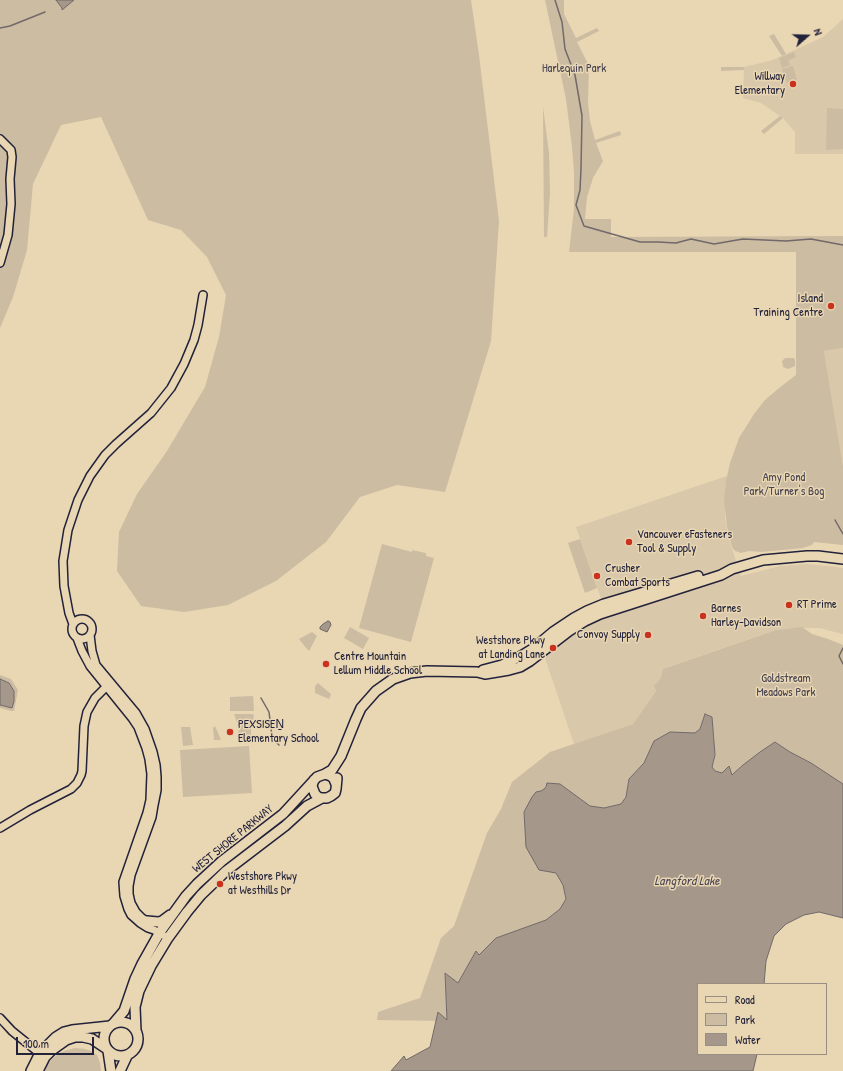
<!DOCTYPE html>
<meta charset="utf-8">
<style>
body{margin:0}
#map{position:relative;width:843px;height:1071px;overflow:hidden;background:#e9d6b3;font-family:"Patrick Hand",sans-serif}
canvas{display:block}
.legend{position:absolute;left:697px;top:983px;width:130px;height:72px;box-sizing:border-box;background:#e9d6b3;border:1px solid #998e83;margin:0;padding:5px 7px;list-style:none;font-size:12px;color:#22223b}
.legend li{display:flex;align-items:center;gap:8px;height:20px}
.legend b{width:20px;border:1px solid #998e83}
.north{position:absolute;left:787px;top:16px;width:40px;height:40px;-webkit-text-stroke:3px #e9d6b3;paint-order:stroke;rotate:70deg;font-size:11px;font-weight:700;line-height:16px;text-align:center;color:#22223b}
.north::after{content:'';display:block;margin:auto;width:14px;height:18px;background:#22223b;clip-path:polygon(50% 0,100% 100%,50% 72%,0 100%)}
.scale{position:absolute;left:16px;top:1037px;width:78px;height:18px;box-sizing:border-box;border:2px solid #22223b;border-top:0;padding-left:5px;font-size:12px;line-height:14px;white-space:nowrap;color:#22223b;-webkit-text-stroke:3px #e9d6b3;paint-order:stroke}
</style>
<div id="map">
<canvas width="843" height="1071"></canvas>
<ul class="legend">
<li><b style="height:5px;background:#e9d6b3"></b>Road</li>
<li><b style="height:11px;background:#ccbca2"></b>Park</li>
<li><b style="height:11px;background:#a5988a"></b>Water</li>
</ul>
<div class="north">N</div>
<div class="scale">100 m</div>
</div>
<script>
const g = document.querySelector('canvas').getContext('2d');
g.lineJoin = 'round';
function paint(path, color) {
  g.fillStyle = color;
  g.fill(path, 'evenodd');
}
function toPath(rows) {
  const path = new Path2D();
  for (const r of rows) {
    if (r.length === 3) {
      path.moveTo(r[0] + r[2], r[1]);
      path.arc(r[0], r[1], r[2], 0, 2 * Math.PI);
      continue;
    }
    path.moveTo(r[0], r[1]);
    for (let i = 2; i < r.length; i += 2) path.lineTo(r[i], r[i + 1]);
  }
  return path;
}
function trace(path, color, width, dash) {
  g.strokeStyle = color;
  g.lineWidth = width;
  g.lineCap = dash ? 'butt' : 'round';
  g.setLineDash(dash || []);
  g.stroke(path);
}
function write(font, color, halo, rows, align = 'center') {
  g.font = font + ' "Patrick Hand",sans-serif';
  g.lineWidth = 3;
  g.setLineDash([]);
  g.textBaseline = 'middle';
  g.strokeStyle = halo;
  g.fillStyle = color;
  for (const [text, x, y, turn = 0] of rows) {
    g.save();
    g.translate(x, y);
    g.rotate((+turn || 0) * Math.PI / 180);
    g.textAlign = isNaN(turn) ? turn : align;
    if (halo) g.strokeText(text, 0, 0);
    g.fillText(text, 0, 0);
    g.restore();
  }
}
const built = toPath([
 [843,19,843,154,795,154,795,132,783,118,761,103,743,98,744,67,773,60,823,37],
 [843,348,843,466,824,351],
 [727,476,725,490,725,518,728,536,741,576,780,566,807,564,837,567,843,568,843,634,819,628,792,628,776,630,668,667,662,672,661,677,658,682,656,691,633,724,574,744,544,655,574,633,607,616,576,527]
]);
const green = toPath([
 [0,0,471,0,479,55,499,221,491,341,445,492,397,485,360,497,326,542,276,581,228,605,184,612,141,606,117,571,119,532,137,494,167,451,205,387,219,337,226,295,207,257,181,230,148,220,101,117,61,125,33,184,27,250,13,297,0,328],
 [545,0,564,0,564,14,576,38,597,28,599,31,577,42,589,66,588,103,590,121,595,140,620,131,621,135,596,143,603,161,593,178,587,197,585,219,611,219,611,237,843,236,843,348,824,351,843,466,843,545,814,542,812,545,803,548,761,552,749,551,741,553,735,551,732,547,727,527,724,500,726,481,730,463,739,438,754,414,765,400,779,388,796,375,796,252,569,252,574,209,574,172,572,147,566,99],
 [774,34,786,54,782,56,769,36],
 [794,52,796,57,788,61,790,65,782,68,779,58],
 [793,66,797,80,787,83,782,69],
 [721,67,744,67,744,70,721,71],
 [543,107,549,153,550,193,547,237,544,237],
 [827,108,843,109,843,149,826,150],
 [780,116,783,118,764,134,761,131],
 [785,358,794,358,795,360,795,366,788,369,783,367,782,361],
 [580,539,597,588,585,593,568,543],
 [382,544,412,552,412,550,426,553,426,556,434,558,411,642,359,628],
 [350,627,369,638,363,649,344,638],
 [802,627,812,634,828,639,843,645,843,784,811,763,790,752,776,742,760,752,743,765,732,776,715,771,712,767,715,755,712,717,705,714,700,729,695,733,670,732,654,741,644,763,629,779,626,797,621,804,604,808,590,806,560,784,546,787,541,791,524,812,526,826,563,885,566,899,560,909,546,920,496,938,478,955,476,951,458,983,445,973,447,1021,377,1020,378,1012,420,998,441,938,454,926,487,833,501,809,512,782,550,752,633,724,656,691,654,685,658,682,661,677,663,669,776,630],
 [312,632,317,636,309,651,306,648,299,639],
 [0,675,11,679,18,690,14,711,11,711,0,708],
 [318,683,331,694,329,699,315,693,315,686],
 [253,696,254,711,230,711,230,697],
 [234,714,253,714,254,716,251,725,251,740,243,743,238,731,240,730],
 [215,726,221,740,214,740,213,728],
 [181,727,190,727,193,745,183,746],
 [249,746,252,793,183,797,180,750],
 [75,1048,85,1049,91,1051,97,1055,100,1063,101,1071,45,1071,48,1063,57,1055,64,1051]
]);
const water = toPath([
 [56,0,74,0,62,10,62,8,56,0],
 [328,621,330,622,331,625,327,632,320,629,320,627,323,624,328,621],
 [0,679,9,683,14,691,14,701,12,708,0,705,0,679],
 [705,714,712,717,715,755,712,767,715,771,722,773,729,766,732,775,743,765,760,752,775,742,790,752,811,763,843,784,843,918,819,912,804,915,786,924,774,936,766,961,764,984,698,984,698,1054,757,1054,753,1071,391,1071,404,1056,406,1060,430,1047,438,1012,447,1020,445,973,458,983,476,951,479,955,496,938,546,920,560,909,566,899,563,885,556,873,539,870,526,847,524,812,532,797,536,792,541,791,544,789,546,787,547,783,560,784,590,806,604,808,621,804,626,797,629,779,644,763,654,741,670,732,695,733,700,729,705,714]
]);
const stream = toPath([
 [555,0,562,22,565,49,575,75,582,116,581,169,580,190,576,205,584,226,640,242,658,242,676,243,691,239,714,244,743,239,786,241,811,239,843,245],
 [0,28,10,26,45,12],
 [835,520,843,534],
 [843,648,839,656,843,664],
 [261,698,269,712,272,736,274,740,279,745]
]);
const minor = toPath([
 [0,139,11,150,12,157,10,179,11,204,8,235,0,263],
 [82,629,10],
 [73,624,69,613,64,586,63,561,68,530,78,500,90,476,105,455,116,444,151,413,171,388,184,364,194,340,198,325,203,295],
 [90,635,92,651,96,665,136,713,145,729,153,752,156,765,157,777,157,790,154,805,152,817,131,875,129,886,129,894,131,903,136,912,142,918,151,924],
 [77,638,82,651,90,666,132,718,138,727,146,748,149,759,151,774,150,800,147,813,123,882,124,896,128,909,131,915,140,923,148,928,154,930,163,935],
 [0,828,30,810,71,789,77,783,81,775,82,771,84,726,87,712,95,698,109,684],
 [0,1018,12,1031,43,1056]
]);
const major = toPath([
 [483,670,502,665,521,656,534,648,553,632,574,618,587,611,604,604,698,576],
 [325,774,332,770,341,756,356,719,361,708,376,691,393,679,410,673,427,671,477,672,485,674,509,670,520,667,530,661,569,631,585,621,600,614,721,575,732,569,763,560,807,556,818,556,843,559],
 [314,780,312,785,313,789,315,794,318,797,322,798,327,798,331,796,335,793,336,789,337,778],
 [147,921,158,922,162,921,170,915],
 [121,1039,17],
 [113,1024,124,1011,135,979,142,964,160,932,186,896,197,884,222,861,283,814,295,801,317,777,325,774,331,776,334,779,336,784],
 [136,1031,135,1007,139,991,151,966,168,938,187,912,201,895,226,871,285,826,307,806,322,798],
 [108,1051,111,1071],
 [31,1071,40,1053,56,1037,64,1032,72,1030,110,1026],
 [38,1071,45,1057,52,1050,66,1040,75,1037,83,1037,92,1039,107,1049],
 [120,1071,127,1056]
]);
const markers = [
 [793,84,4,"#c8321e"],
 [831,306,4,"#c8321e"],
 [629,542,4,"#c8321e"],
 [597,576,4,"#c8321e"],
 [789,605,4,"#c8321e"],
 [703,616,4,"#c8321e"],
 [648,635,4,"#c8321e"],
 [553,648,4,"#c8321e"],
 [326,664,4,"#c8321e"],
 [230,732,4,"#c8321e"],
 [220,884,4,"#c8321e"]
];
const parkNames = [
 ["Harlequin Park",574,69],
 ["Amy Pond",784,478],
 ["Park/Turner's Bog",784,492],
 ["Goldstream",786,679],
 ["Meadows Park",786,693]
];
const poiNames = [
 ["Willway",785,77,"right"],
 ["Elementary",785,91,"right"],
 ["Island",823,299,"right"],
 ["Training Centre",823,313,"right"],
 ["Vancouver eFasteners",637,535],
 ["Tool & Supply",637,549],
 ["Crusher",605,569],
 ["Combat Sports",605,583],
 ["RT Prime",797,605],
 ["Barnes",711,609],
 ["Harley-Davidson",711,623],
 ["Convoy Supply",640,635,"right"],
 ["Westshore Pkwy",545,641,"right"],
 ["at Landing Lane",545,655,"right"],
 ["Centre Mountain",334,657],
 ["Lellum Middle School",334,671],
 ["PEXSISEṈ",238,725],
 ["Elementary School",238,739],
 ["Westshore Pkwy",228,877],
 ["at Westhills Dr",228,891]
];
const streetNames = [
 ["WEST SHORE PARKWAY",233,839,-39]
];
const waterNames = [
 ["Langford Lake",687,882]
];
paint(built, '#dac8aa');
paint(green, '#ccbca2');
paint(water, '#a5988a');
trace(water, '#71696a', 1);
trace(stream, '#71696a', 1.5);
trace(minor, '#22223b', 10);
trace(major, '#22223b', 12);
trace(minor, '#e9d6b3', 7);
trace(major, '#e9d6b3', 9);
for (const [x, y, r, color] of markers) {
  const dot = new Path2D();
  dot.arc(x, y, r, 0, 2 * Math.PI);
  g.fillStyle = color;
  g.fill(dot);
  trace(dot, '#e9d6b3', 1.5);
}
write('12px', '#444150', '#e9d6b3', parkNames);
write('12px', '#22223b', '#e9d6b3', poiNames, 'left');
write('12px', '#22223b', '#e9d6b3', streetNames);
write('italic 13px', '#494553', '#e9d6b3', waterNames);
</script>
